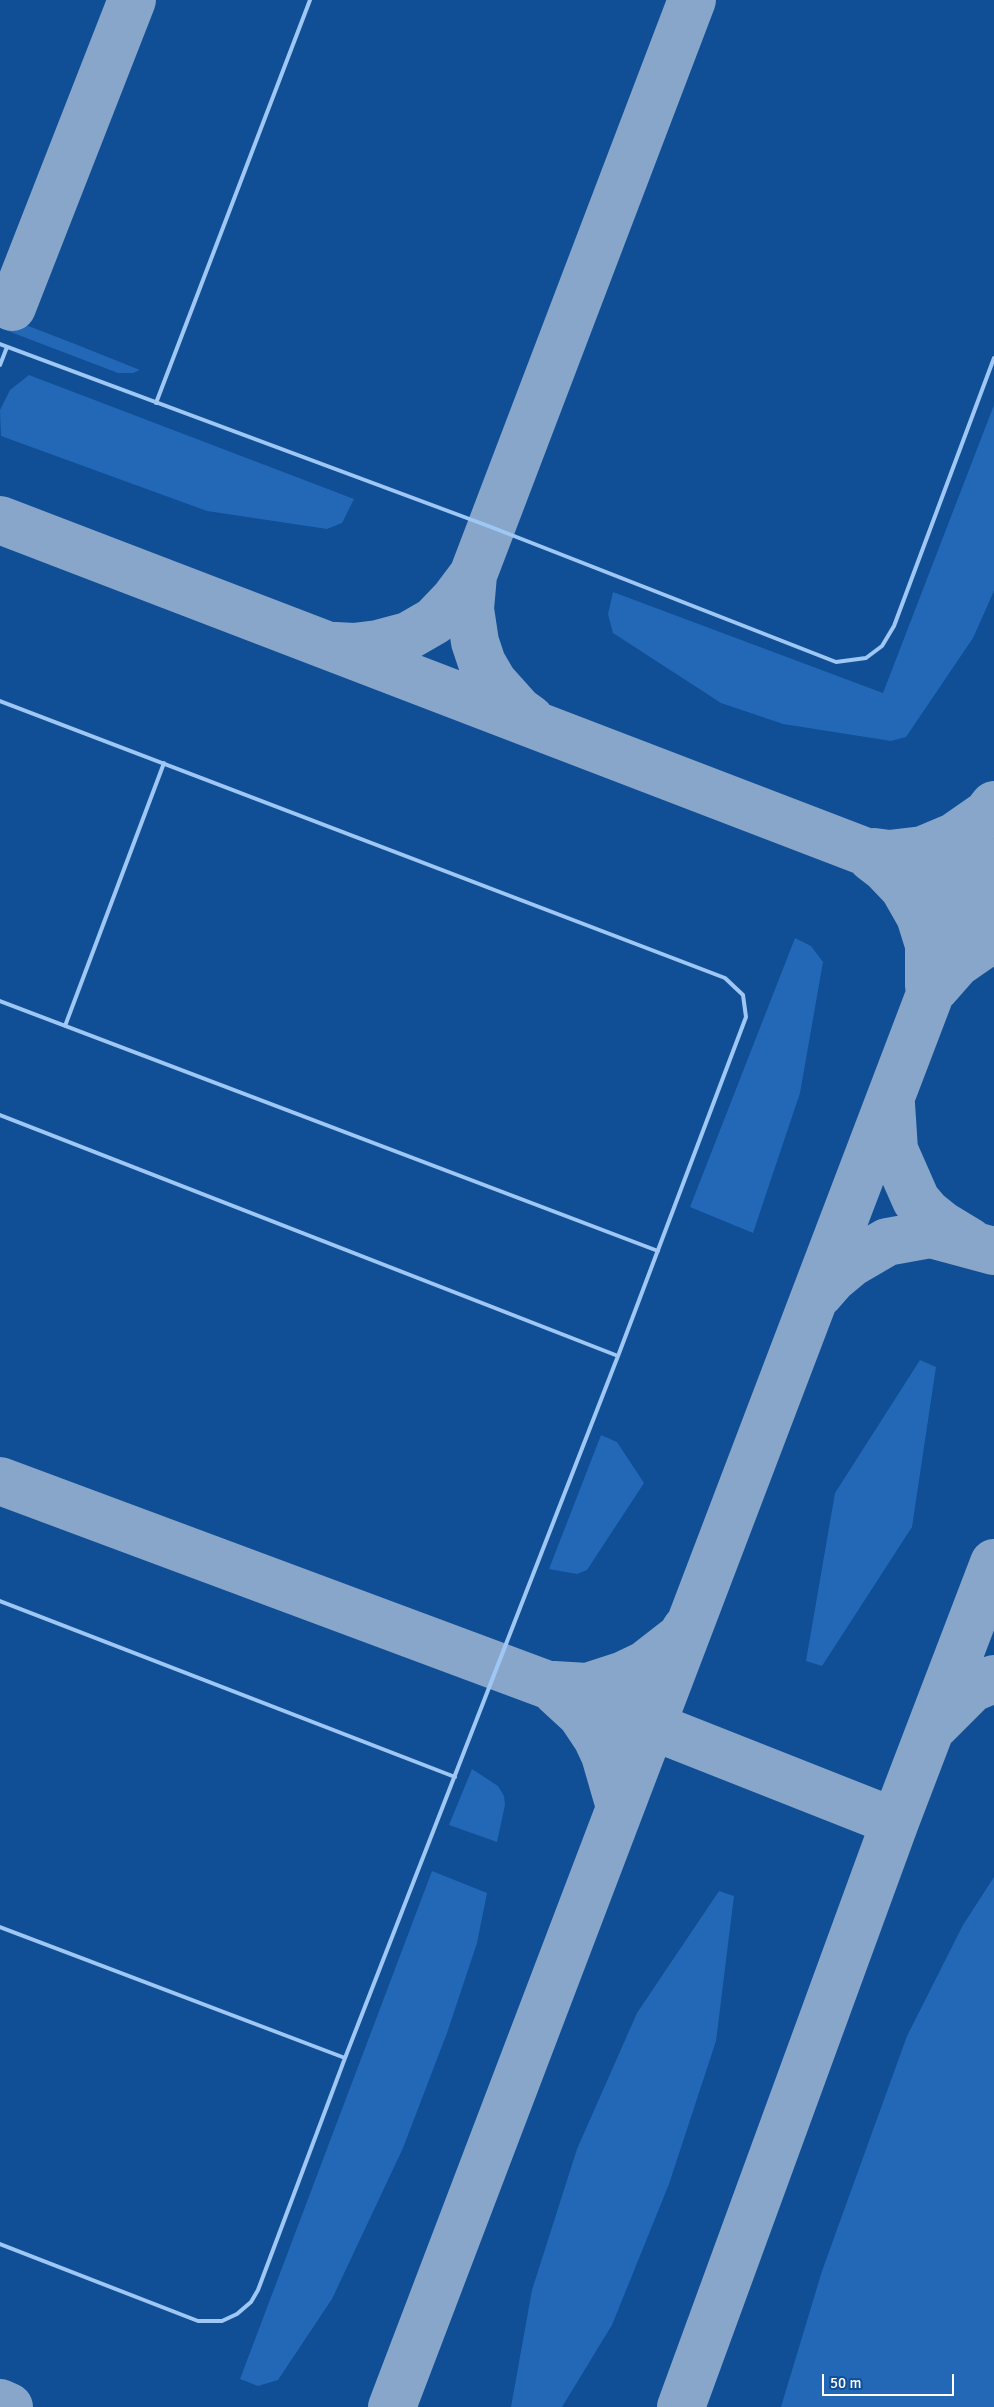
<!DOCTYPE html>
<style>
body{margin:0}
#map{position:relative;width:994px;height:2407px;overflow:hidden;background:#104e96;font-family:Signika,sans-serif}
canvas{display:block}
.scale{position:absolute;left:822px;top:2374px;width:132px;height:22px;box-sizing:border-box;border:2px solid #fff;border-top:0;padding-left:6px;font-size:15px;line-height:18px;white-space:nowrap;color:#fff;-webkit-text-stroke:4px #104e96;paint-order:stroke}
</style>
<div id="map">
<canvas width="994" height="2407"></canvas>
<div class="scale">50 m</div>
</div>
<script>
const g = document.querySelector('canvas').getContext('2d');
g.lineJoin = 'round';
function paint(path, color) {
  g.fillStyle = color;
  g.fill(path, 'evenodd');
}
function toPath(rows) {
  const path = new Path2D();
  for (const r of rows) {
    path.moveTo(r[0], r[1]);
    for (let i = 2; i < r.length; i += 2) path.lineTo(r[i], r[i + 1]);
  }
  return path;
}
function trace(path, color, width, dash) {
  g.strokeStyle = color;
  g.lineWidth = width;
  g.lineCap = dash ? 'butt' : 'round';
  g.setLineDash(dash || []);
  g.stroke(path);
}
const green = toPath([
 [0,315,75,344,140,370,133,373,118,373,0,328],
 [29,375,354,499,342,523,327,529,207,511,1,436,0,410,10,390],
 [994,405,994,591,973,638,906,737,891,741,783,724,721,703,613,633,608,614,613,592,883,693],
 [795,938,811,946,823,962,800,1093,753,1233,690,1207],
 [920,1360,936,1367,912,1527,822,1666,806,1661,835,1493],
 [601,1435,617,1442,644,1483,587,1570,577,1574,549,1569],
 [472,1769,498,1786,504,1796,505,1805,497,1842,449,1825],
 [432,1871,487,1893,477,1943,447,2033,403,2148,332,2299,278,2380,258,2386,240,2379],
 [994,1877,994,2407,781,2407,822,2271,907,2036,963,1925],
 [719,1891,734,1896,716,2041,669,2184,612,2325,562,2407,511,2407,532,2290,577,2149,637,2013]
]);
const taxiway = toPath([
 [12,307,132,0],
 [0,520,994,901],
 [473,575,470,609,475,642,482,663,493,682,519,711,530,719],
 [335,646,354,647,378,644,408,636,434,621,455,599,473,575,692,0],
 [874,852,889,854,923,850,954,837,987,814,994,805],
 [872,858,885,868,904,888,920,916,929,945,929,986],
 [935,988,957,963,980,947,994,940],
 [891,1104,894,1150,916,1200,927,1213,942,1225,970,1242],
 [819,1294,833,1278,851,1263,887,1242,931,1234,994,1251],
 [0,1481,548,1685,895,1822],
 [554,1685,587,1687,624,1675,645,1665,681,1637,686,1629],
 [556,1691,581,1714,597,1738,605,1755,620,1807],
 [935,1725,972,1688,994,1679],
 [0,2403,9,2407],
 [392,2407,994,826],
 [681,2407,895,1822,994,1563]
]);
const lane = toPath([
 [0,344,491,527,836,662,866,658,882,646,894,626,994,358],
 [0,365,7,347],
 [156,403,310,0],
 [0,701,725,978,743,995,746,1017,618,1356,345,2058,258,2290,251,2302,237,2314,222,2321,198,2321,0,2244],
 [0,1001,658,1251],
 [65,1026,164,763],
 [0,1115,618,1356],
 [0,1601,455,1777],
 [0,1927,345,2058]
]);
paint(green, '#2268b6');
trace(taxiway, '#88a6ca', 48);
trace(lane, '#9fc7f4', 4);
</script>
